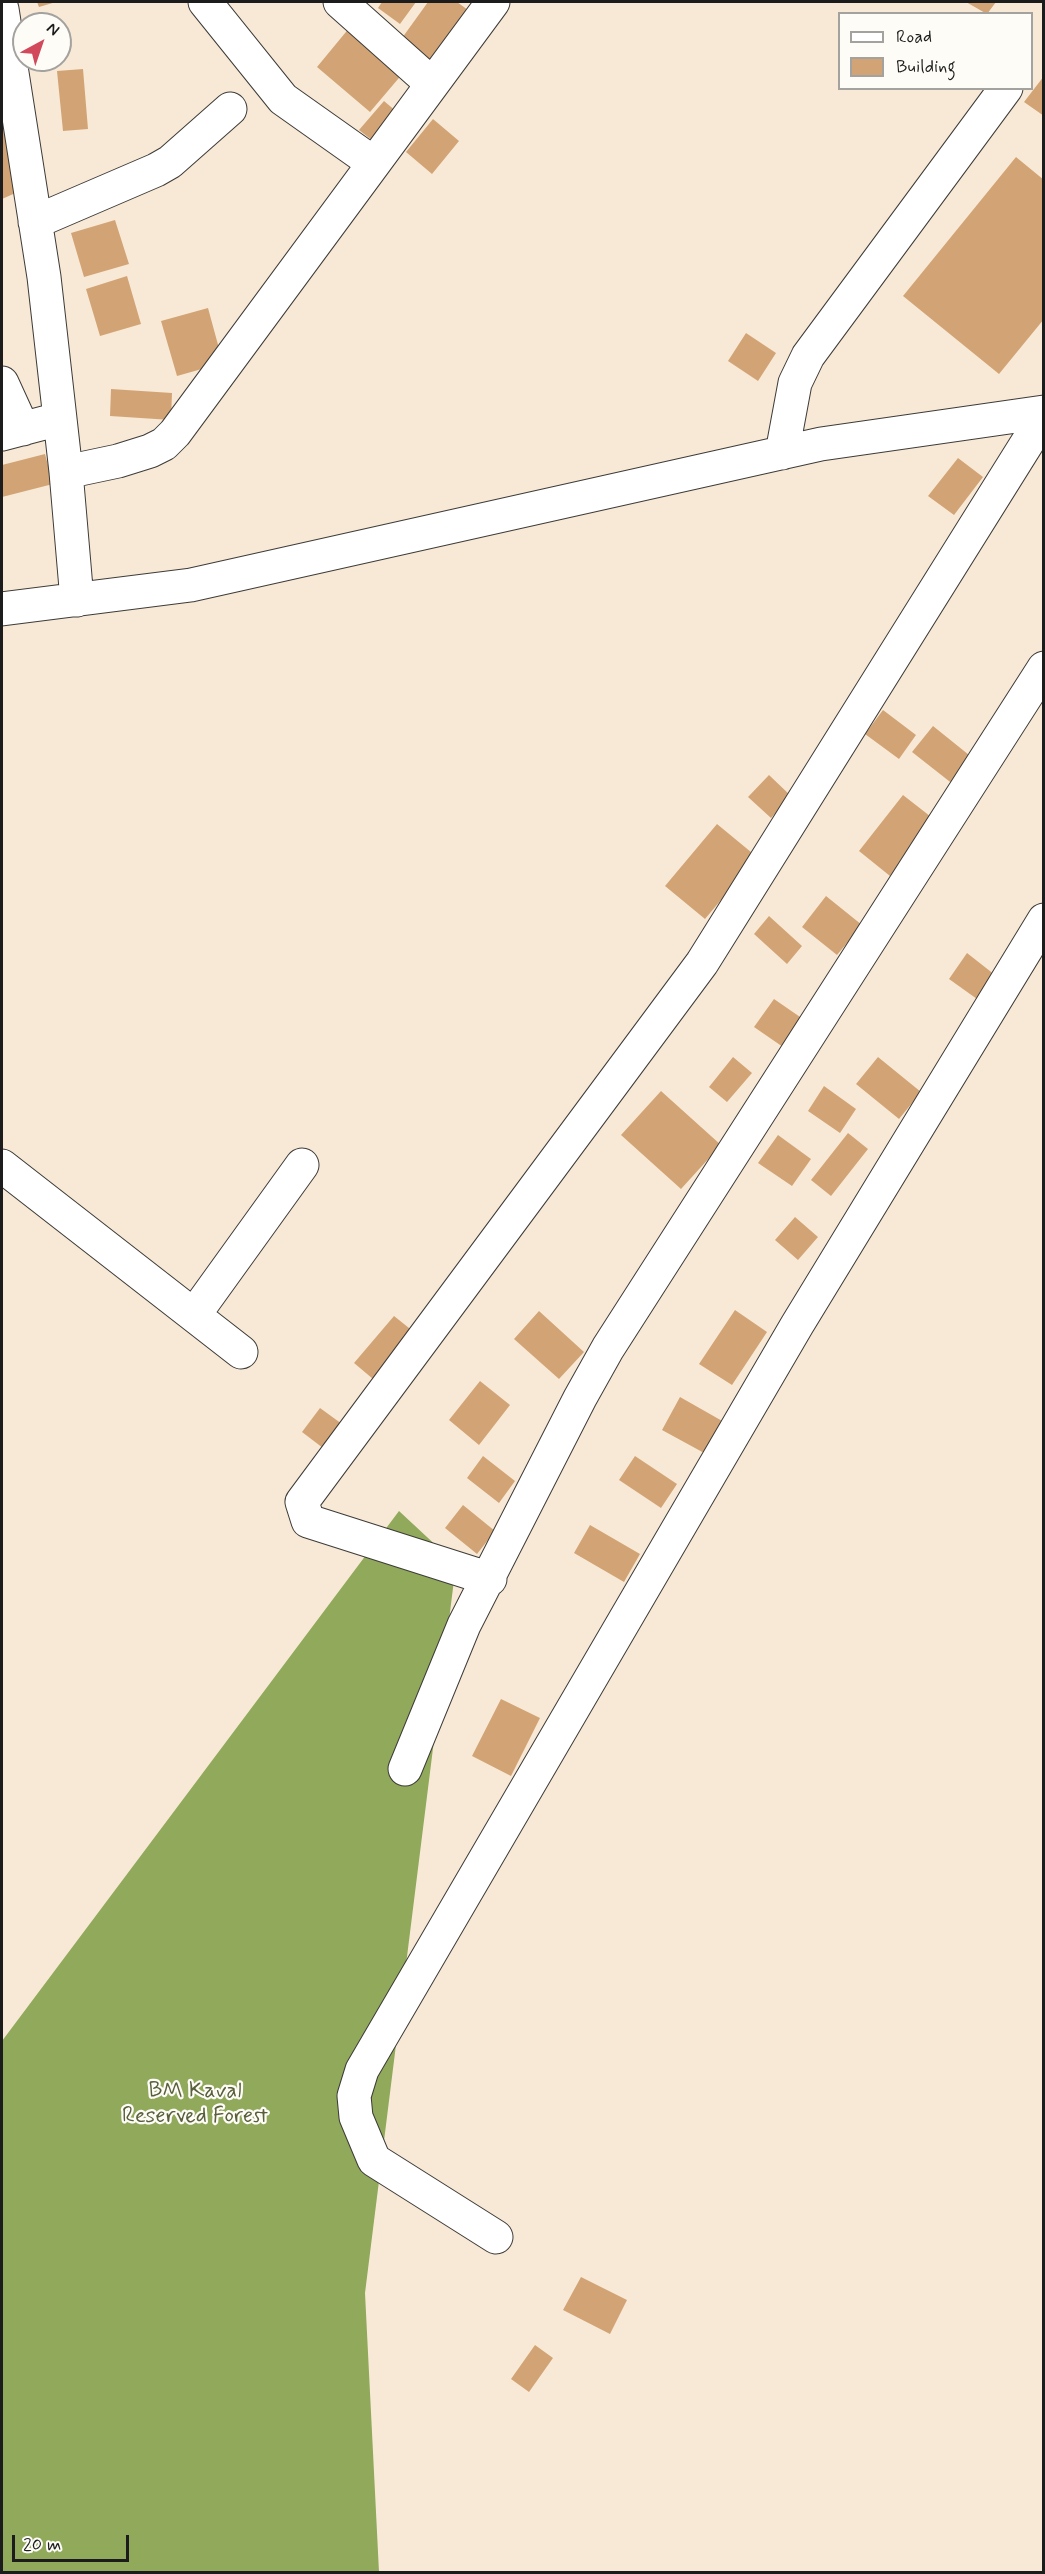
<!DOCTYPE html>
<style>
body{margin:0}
#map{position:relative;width:1045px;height:2574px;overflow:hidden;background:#f8e9d6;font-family:Mynerve,sans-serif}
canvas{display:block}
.frame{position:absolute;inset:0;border:3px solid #1c1c1c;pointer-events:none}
.legend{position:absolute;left:838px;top:12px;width:195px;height:78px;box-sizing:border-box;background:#fdfcf7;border:2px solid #a3a29f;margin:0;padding:8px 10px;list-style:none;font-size:18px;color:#1c1c1c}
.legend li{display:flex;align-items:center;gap:12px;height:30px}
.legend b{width:30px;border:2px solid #a3a29f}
.north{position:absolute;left:12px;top:12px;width:60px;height:60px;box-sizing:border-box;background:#fdfcf7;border:2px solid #a3a29f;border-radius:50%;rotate:40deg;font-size:16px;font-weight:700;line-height:24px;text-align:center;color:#1c1c1c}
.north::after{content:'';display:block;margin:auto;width:21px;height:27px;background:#d1495b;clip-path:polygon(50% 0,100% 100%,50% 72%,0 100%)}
.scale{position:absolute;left:12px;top:2535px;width:117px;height:27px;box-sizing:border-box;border:3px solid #1c1c1c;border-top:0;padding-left:8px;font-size:18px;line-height:21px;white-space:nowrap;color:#1c1c1c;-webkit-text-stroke:4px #fdfcf7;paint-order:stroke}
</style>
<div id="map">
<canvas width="1045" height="2574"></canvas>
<div class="frame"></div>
<ul class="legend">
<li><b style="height:8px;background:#fff"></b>Road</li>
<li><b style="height:16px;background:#d2a475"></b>Building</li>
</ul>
<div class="north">N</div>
<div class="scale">20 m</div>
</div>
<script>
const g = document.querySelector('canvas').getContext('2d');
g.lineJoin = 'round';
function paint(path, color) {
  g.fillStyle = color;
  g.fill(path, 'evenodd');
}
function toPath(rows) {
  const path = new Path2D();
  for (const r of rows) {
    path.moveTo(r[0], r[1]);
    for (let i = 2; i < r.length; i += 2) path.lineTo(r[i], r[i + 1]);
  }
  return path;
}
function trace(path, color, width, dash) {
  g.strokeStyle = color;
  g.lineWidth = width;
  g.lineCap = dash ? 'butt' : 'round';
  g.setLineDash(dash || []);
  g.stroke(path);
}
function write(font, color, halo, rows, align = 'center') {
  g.font = font + ' Mynerve,sans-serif';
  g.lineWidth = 4.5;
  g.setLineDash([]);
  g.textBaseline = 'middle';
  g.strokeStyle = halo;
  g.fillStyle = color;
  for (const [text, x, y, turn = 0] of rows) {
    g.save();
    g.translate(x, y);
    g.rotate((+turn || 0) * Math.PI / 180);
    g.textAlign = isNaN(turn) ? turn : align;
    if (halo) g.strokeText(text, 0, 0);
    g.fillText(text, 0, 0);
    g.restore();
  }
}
const forest = toPath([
 [399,1511,456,1564,365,2293,379,2572,2,2572,2,2041]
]);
const building = toPath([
 [37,2,56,2,39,7],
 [382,2,416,2,400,24,378,8],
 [428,2,457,2,468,10,427,69,397,45],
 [966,2,996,2,987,14],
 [350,27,404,72,370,112,317,67],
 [83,69,88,129,63,131,57,71],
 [1044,76,1044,116,1024,102],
 [384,101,397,112,373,141,359,130],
 [433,119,459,141,432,174,406,152],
 [2,124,29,187,2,199],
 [1016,157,1044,180,1044,319,999,374,903,296],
 [115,220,129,264,84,277,71,233],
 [127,276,141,324,100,336,86,289],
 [208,308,223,363,177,376,161,321],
 [746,333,776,353,758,381,728,361],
 [111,389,172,393,171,420,110,416],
 [45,454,53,484,2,497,2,465],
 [958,458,983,477,954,515,928,496],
 [883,710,916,735,899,759,865,734],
 [933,726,974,759,954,785,912,752],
 [769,775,791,796,771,818,748,797],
 [903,795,935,820,890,876,859,851],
 [717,824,757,857,705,919,665,886],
 [826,896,862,925,837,955,802,927],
 [769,916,802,946,787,964,754,934],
 [967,953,995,975,977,999,949,979],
 [774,999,803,1019,783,1047,754,1027],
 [733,1057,752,1073,727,1102,709,1087],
 [878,1057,921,1092,899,1119,856,1084],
 [824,1086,856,1109,840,1133,808,1111],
 [661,1091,721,1145,681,1189,621,1135],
 [848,1133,868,1149,831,1196,811,1180],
 [778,1135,811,1159,792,1186,758,1163],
 [795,1217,818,1237,798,1260,775,1240],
 [735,1310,767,1332,732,1385,699,1364],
 [539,1311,584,1352,559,1379,514,1339],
 [394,1316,419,1336,379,1384,354,1363],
 [480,1381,510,1405,479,1445,449,1420],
 [680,1397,724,1422,706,1454,662,1430],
 [320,1408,342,1424,323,1448,302,1432],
 [483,1456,515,1481,499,1503,467,1478],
 [635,1456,677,1484,661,1508,619,1480],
 [463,1505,495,1531,477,1554,445,1528],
 [590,1525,640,1554,624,1582,574,1553],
 [501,1699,540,1718,511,1776,472,1756],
 [581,2277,627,2300,610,2334,563,2310],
 [535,2345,553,2358,529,2392,511,2379]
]);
const minor = toPath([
 [205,2,283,99,372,162],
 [340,2,431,83],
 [2,9,44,277,66,472,77,600],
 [35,222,156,170,170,162,230,109],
 [2,383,23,429],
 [2,434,59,419],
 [782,453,795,383,808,356,1006,88],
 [66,472,118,461,150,451,164,444,175,433,493,2],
 [2,609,191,585,821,444,1044,412],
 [2,1166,241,1352],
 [194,1315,302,1165],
 [490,1579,308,1521,302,1502,702,963,1044,416],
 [405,1769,464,1625,580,1398,608,1348,1044,668],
 [496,2237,374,2160,356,2117,354,2096,362,2070,797,1325,1044,920]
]);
const parkNames = [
 ["BM Kaval",195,2092],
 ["Reserved Forest",195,2117]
];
paint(forest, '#90a95b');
paint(building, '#d2a475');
trace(minor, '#3d3b38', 35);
trace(minor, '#fff', 33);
write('22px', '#595f3a', '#fdfcf7', parkNames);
</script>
